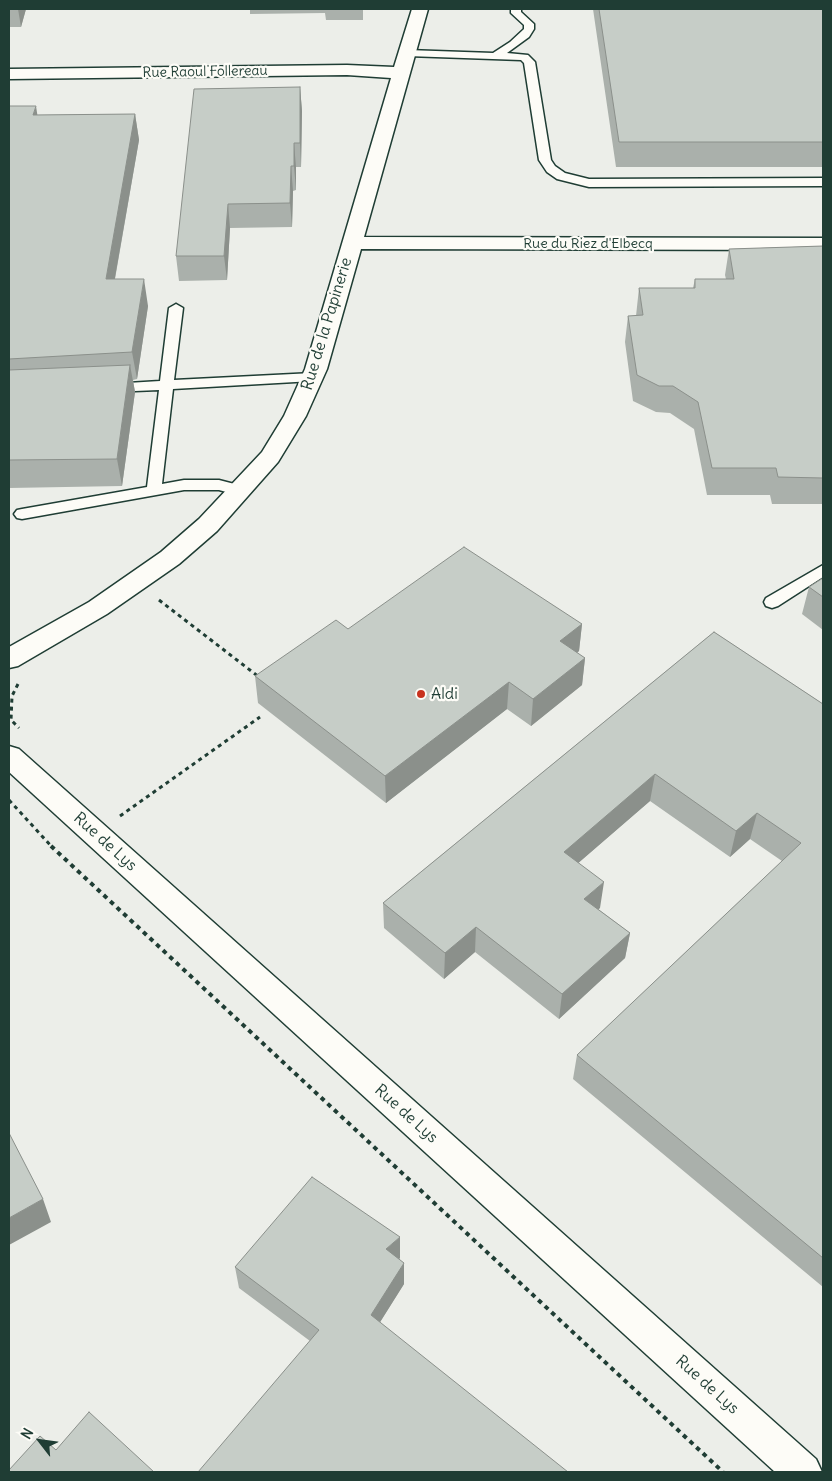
<!DOCTYPE html>
<style>
body{margin:0}
#map{position:relative;width:832px;height:1481px;overflow:hidden;background:#fdfcf7;font-family:Delius,sans-serif}
canvas{display:block}
.frame{position:absolute;inset:0;border:10px solid #1f3d34;pointer-events:none}
.north{position:absolute;left:15px;top:1416px;width:50px;height:50px;-webkit-text-stroke:4px #fdfcf7;paint-order:stroke;rotate:300deg;font-size:14px;font-weight:700;line-height:20px;text-align:center;color:#1f3d34}
.north::after{content:'';display:block;margin:auto;width:18px;height:22px;background:#1f3d34;clip-path:polygon(50% 0,100% 100%,50% 72%,0 100%)}
</style>
<div id="map">
<canvas width="832" height="1481"></canvas>
<div class="frame"></div>
<div class="north">N</div>
</div>
<script>
const g = document.querySelector('canvas').getContext('2d');
g.lineJoin = 'round';
function paint(path, color) {
  g.fillStyle = color;
  g.fill(path, 'evenodd');
}
function toPath(rows) {
  const path = new Path2D();
  for (const r of rows) {
    path.moveTo(r[0], r[1]);
    for (let i = 2; i < r.length; i += 2) path.lineTo(r[i], r[i + 1]);
  }
  return path;
}
function trace(path, color, width, dash) {
  g.strokeStyle = color;
  g.lineWidth = width;
  g.lineCap = dash ? 'butt' : 'round';
  g.setLineDash(dash || []);
  g.stroke(path);
}
function write(font, color, halo, rows, align = 'center') {
  g.font = font + ' Delius,sans-serif';
  g.lineWidth = 4.5;
  g.setLineDash([]);
  g.textBaseline = 'middle';
  g.strokeStyle = halo;
  g.fillStyle = color;
  for (const [text, x, y, turn = 0] of rows) {
    g.save();
    g.translate(x, y);
    g.rotate((+turn || 0) * Math.PI / 180);
    g.textAlign = isNaN(turn) ? turn : align;
    if (halo) g.strokeText(text, 0, 0);
    g.fillText(text, 0, 0);
    g.restore();
  }
}
const built = toPath([
 [9,9,823,9,823,1472,9,1472]
]);
const pathFar1 = toPath([
 [159,600,259,677],
 [18,684,12,696,11,720,19,728],
 [9,800,52,847],
 [120,816,260,717]
]);
const path = toPath([
 [51,846,723,1472]
]);
const service = toPath([
 [511,9,521,9,521,12,534,24,534,29,529,37,507,53,528,55,535,62,551,160,555,166,565,173,589,179,823,178,823,186,589,187,557,179,547,172,539,160,524,63,521,60,407,56,401,53,407,50,493,53,510,42,524,29,524,25,511,13,511,9],
 [176,304,183,308,174,380,313,373,318,374,320,377,318,380,313,381,173,389,162,484,184,480,219,480,246,487,249,491,246,495,241,496,219,490,184,490,22,519,17,518,14,514,17,510,22,509,147,487,159,390,111,392,106,391,104,388,106,385,111,384,160,381,169,308,176,304],
 [823,565,823,577,778,606,772,608,766,606,764,602,766,598,823,565]
]);
const minor = toPath([
 [412,9,428,9,364,237,823,238,823,250,361,249,327,369,306,416,278,462,217,531,179,564,107,614,18,666,9,668,9,647,89,602,161,552,199,519,262,452,284,416,305,369,391,78,347,75,9,79,9,69,347,65,394,67,412,9]
]);
const tertiary = toPath([
 [9,746,19,749,816,1459,822,1472,775,1472,9,772,9,746]
]);
const wall = toPath([
 [9,9,26,9,21,27,9,27],
 [250,9,363,9,363,20,326,20,325,13,250,14],
 [593,9,823,9,823,167,616,167],
 [300,87,302,111,301,167,296,167,296,190,293,191,292,227,230,228,227,280,179,281,176,256],
 [9,106,37,115,135,114,139,140,115,279,148,306,137,379,133,380,135,392,122,486,9,488],
 [823,246,823,504,772,504,770,495,707,495,694,429,670,413,656,412,633,401,625,342,628,316,636,316,639,288,693,288,695,279,726,279,725,275,729,249],
 [823,578,823,630,802,614,809,587],
 [582,624,579,651,577,653,585,658,582,685,531,726,507,709,386,803,258,703,255,676,348,629],
 [714,632,823,704,823,1287,573,1079,577,1055,782,861,750,839,730,857,650,801,578,863,600,908,598,909,630,933,625,958,559,1019,475,952,444,979,384,928,383,903],
 [400,1258,399,1259,404,1284,380,1322,310,1341,239,1288,235,1267]
]);
const shadedWall = toPath([
 [18,9,26,9,21,27],
 [300,87,302,111,301,167,300,143],
 [36,106,40,132,33,115],
 [135,114,139,140,110,306,106,279],
 [294,143,296,167,296,190,294,166],
 [291,166,293,191,292,227,290,203],
 [228,204,230,228,227,280,224,256],
 [144,279,148,306,137,379,132,352],
 [130,365,135,392,122,486,117,459],
 [582,624,579,651,558,668,560,641],
 [585,658,582,685,531,726,533,699],
 [509,682,507,709,386,803,385,776],
 [655,774,650,801,561,878,564,852],
 [757,813,750,839,730,857,736,831],
 [604,882,600,908,580,924,584,899],
 [476,927,475,952,444,979,445,953],
 [630,933,625,958,559,1019,562,994],
 [43,1199,51,1222,9,1245,9,1218],
 [400,1237,400,1258,387,1271,386,1249],
 [404,1263,404,1284,372,1335,371,1315]
]);
const building = toPath([
 [599,9,823,9,823,142,619,142,599,9],
 [300,87,300,143,294,143,294,166,291,166,290,203,228,204,224,256,176,256,194,89,300,87],
 [9,106,36,106,33,115,135,114,106,279,144,279,132,352,9,359,9,106],
 [823,246,823,478,778,477,776,468,712,468,698,402,673,386,659,386,637,375,628,316,643,315,639,288,695,288,695,279,734,279,729,249,823,246],
 [130,365,117,459,9,460,9,370,130,365],
 [464,547,582,624,560,641,585,658,533,699,509,682,385,776,255,676,336,620,348,629,464,547],
 [823,578,823,597,809,587,823,578],
 [714,632,823,704,823,1258,577,1055,801,843,757,813,736,831,655,774,564,852,604,882,584,899,630,933,562,994,476,927,445,953,383,903,714,632],
 [9,1133,43,1199,9,1218,9,1133],
 [312,1177,400,1237,386,1249,404,1263,371,1315,568,1472,198,1472,319,1330,235,1267,312,1177],
 [89,1412,154,1472,9,1472,9,1470,40,1436,56,1450,89,1412]
]);
const markers = [
 [421,694,5,"#c8321e"]
];
const farStreetnames = [
 ["Rue Raoul Follereau",205,72,-1],
 ["Rue du Riez d'Elbecq",588,244]
];
const streetNames = [
 ["Rue de la Papinerie",327,324,-73],
 ["Rue de Lys",105,842,42],
 ["Rue de Lys",406,1114,42],
 ["Rue de Lys",707,1385,42]
];
const poiNames = [
 ["Aldi",431,694]
];
paint(built, '#eceee9');
trace(service, '#1f3d34', 3);
trace(minor, '#1f3d34', 3);
trace(tertiary, '#1f3d34', 3);
trace(pathFar1, '#1f3d34', 3, [4, 4]);
trace(path, '#1f3d34', 4, [4.5, 4.5]);
paint(service, '#fdfcf7');
paint(minor, '#fdfcf7');
paint(tertiary, '#fdfcf7');
paint(wall, '#aab0ab');
paint(shadedWall, '#8b908b');
paint(building, '#c6cdc7');
trace(building, '#8b908b', 1);
for (const [x, y, r, color] of markers) {
  const dot = new Path2D();
  dot.arc(x, y, r, 0, 2 * Math.PI);
  g.fillStyle = color;
  g.fill(dot);
  trace(dot, '#fdfcf7', 2);
}
write('14px', '#1f3d34', '#fdfcf7', farStreetnames);
write('16px', '#1f3d34', '#fdfcf7', streetNames);
write('16px', '#1f3d34', '#fdfcf7', poiNames, 'left');
</script>
